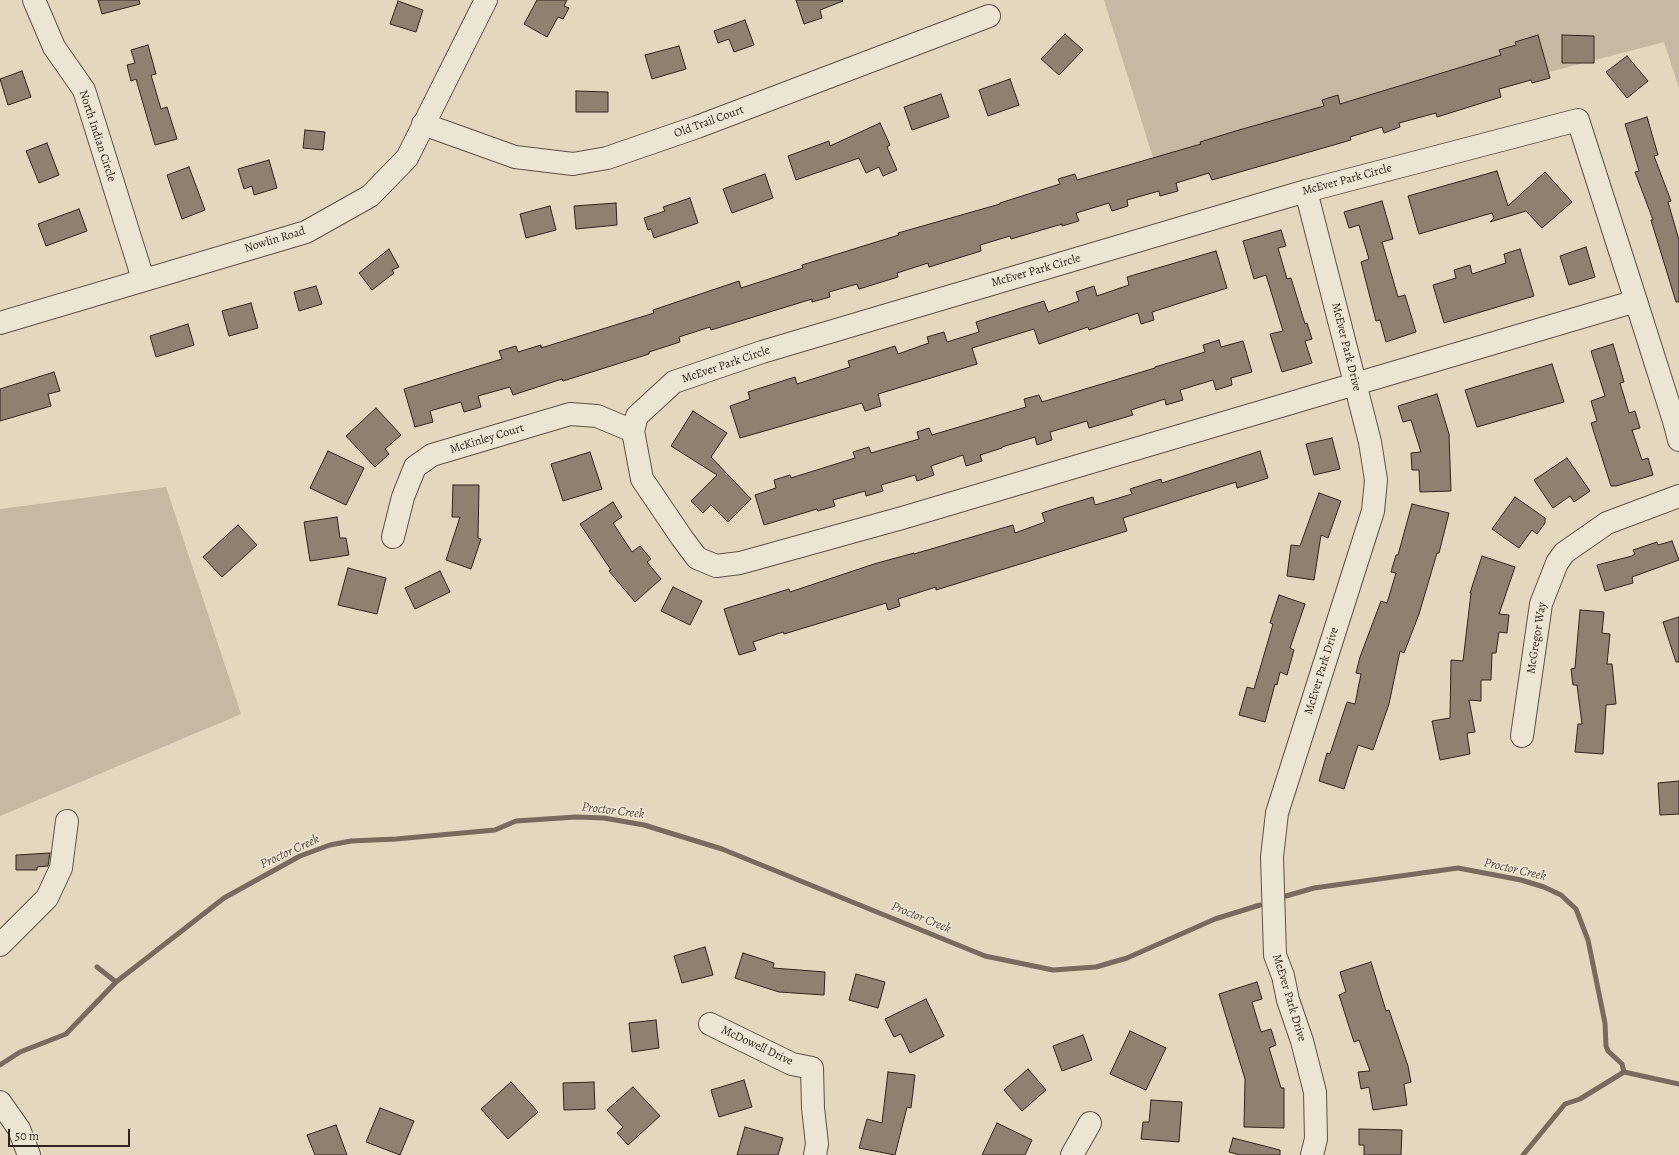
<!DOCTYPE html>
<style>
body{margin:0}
#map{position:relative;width:1679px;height:1155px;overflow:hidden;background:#e3d7bd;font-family:Alegreya,serif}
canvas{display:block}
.scale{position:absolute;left:8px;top:1129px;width:122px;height:18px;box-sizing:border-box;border:2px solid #2f241c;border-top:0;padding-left:5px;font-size:12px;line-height:14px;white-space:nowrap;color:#2f241c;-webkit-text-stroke:3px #ede5d4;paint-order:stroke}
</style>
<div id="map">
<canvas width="1679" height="1155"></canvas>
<div class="scale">50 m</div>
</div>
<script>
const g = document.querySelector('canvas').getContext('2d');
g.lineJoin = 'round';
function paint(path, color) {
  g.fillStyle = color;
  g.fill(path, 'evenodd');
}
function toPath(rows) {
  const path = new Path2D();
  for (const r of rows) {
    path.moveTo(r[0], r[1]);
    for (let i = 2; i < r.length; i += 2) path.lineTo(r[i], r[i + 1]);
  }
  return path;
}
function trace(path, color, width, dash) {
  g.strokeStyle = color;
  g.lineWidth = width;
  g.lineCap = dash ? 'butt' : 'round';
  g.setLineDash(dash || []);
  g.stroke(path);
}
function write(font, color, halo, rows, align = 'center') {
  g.font = font + ' Alegreya,serif';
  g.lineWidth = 3.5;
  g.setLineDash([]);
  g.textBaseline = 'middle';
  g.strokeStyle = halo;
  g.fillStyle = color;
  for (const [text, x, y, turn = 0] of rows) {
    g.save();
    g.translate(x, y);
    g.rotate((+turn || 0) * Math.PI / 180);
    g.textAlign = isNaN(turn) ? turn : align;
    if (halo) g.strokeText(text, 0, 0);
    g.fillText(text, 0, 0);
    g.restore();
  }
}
const green = toPath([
 [1104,0,1679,0,1679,88,1664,42,1158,174],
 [166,487,241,714,0,816,0,509]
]);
const stream = toPath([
 [1286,896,1314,888,1458,868,1521,880,1544,887,1561,895,1576,909,1588,940,1605,1023,1606,1046,1608,1051,1622,1064,1624,1072],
 [97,967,116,982],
 [0,1065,20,1052,66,1034,116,982,224,898,300,856,330,845,351,841,396,839,495,830,516,821,576,817,604,818,644,825,722,849,985,956,1053,970,1096,967,1127,958,1215,919,1260,905],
 [1624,1072,1679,1084],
 [1523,1155,1565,1104,1580,1099,1624,1072]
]);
const building = toPath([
 [98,0,139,0,140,4,102,14,98,0],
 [537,0,567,0,564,6,569,8,563,19,558,17,547,37,524,24,537,0],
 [796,0,842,0,843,1,820,10,822,18,804,24,796,0],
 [398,1,423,10,416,32,390,24,398,1],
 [745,20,754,45,734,52,729,39,718,43,714,31,745,20],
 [1065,34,1083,50,1059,75,1041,59,1065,34],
 [1538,35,1550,78,1532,83,1531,80,1499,89,1501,97,1437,117,1436,113,1399,123,1400,127,1384,133,1382,127,1350,137,1351,140,1212,180,1209,173,1176,183,1178,191,1160,196,1159,191,1127,200,1128,206,1112,211,1109,203,1076,213,1079,221,1062,226,1062,224,1011,239,1010,236,980,245,981,251,929,267,928,263,897,273,898,277,859,289,857,284,829,292,830,297,812,302,812,299,711,330,710,327,679,337,680,342,649,352,649,354,563,381,562,379,513,395,510,387,478,396,481,407,464,412,461,402,430,411,433,422,415,427,404,389,502,359,499,351,516,346,518,352,541,345,541,348,654,313,653,310,739,281,741,288,803,268,802,265,899,235,898,233,1000,204,1000,203,1060,184,1058,179,1075,174,1077,180,1201,144,1200,142,1239,130,1324,106,1322,100,1338,95,1340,104,1501,55,1499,50,1516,45,1515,42,1538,35],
 [1562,35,1594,36,1594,63,1562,63,1562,35],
 [148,45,156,74,151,75,161,109,167,107,177,139,155,145,136,79,131,81,127,65,135,63,131,50,148,45],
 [679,46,686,69,652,79,645,55,679,46],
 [1627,56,1648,81,1627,98,1606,72,1627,56],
 [22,71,31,97,8,105,0,79,22,71],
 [1010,79,1019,105,988,116,979,90,1010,79],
 [576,91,608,92,608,112,576,112,576,91],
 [941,94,949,117,912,130,904,107,941,94],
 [1647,117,1658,155,1654,156,1671,201,1668,202,1679,240,1679,302,1676,302,1651,220,1653,220,1635,172,1639,171,1625,124,1647,117],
 [880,123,890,145,887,147,897,170,883,176,879,167,866,173,859,158,796,180,788,156,829,141,830,146,880,123],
 [305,130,325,132,323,150,303,148,305,130],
 [47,143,59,175,39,183,26,151,47,143],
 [269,160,277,188,254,195,252,186,244,189,238,169,269,160],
 [189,167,205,210,182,219,167,175,189,167],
 [1497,171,1508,206,1545,172,1572,202,1542,228,1526,211,1490,222,1494,218,1492,213,1419,234,1408,196,1497,171],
 [765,174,773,198,732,213,723,189,765,174],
 [690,198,698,223,654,238,651,229,648,230,644,218,665,211,663,207,690,198],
 [1382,201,1393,239,1382,242,1398,297,1405,295,1416,332,1386,342,1380,320,1376,321,1361,262,1369,259,1359,225,1349,228,1344,212,1382,201],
 [616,203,617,225,576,229,574,206,616,203],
 [550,206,556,230,526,238,520,214,550,206],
 [79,209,87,231,46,246,38,224,79,209],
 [1281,230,1286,246,1278,248,1287,279,1291,278,1305,324,1307,323,1312,339,1305,341,1312,363,1282,372,1270,334,1283,331,1266,275,1254,279,1243,241,1281,230],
 [1586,247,1595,277,1569,285,1560,256,1586,247],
 [389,249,399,267,392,270,394,273,372,290,359,273,389,249],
 [1520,249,1534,296,1444,323,1433,285,1456,278,1454,270,1470,265,1472,274,1506,263,1504,254,1520,249],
 [1216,251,1227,288,1152,312,1154,320,1141,324,1138,313,1089,330,1088,327,1039,344,1034,329,972,348,977,364,878,394,881,406,865,411,862,403,740,438,730,406,750,399,748,392,795,377,797,384,850,367,848,361,895,346,898,354,929,343,927,337,944,332,947,342,979,332,976,322,1044,301,1048,312,1079,301,1076,292,1094,286,1097,296,1129,285,1127,277,1216,251],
 [316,286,322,304,299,311,294,292,316,286],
 [251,303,258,328,229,336,222,311,251,303],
 [188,324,194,345,156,357,150,336,188,324],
 [1219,340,1221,347,1243,341,1252,372,1231,378,1232,385,1216,390,1213,380,1180,390,1183,400,1166,405,1165,399,1131,410,1133,415,1089,428,1087,421,1050,432,1052,440,1037,445,1035,437,1002,447,1002,448,980,455,982,461,966,466,963,455,931,466,934,475,917,481,915,475,881,485,883,491,866,496,865,491,833,500,835,506,818,511,817,509,764,525,755,495,776,488,774,480,790,475,791,478,855,458,853,452,869,447,871,453,919,439,917,432,929,428,932,435,1026,407,1024,399,1039,395,1042,402,1155,368,1155,367,1205,352,1203,345,1219,340],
 [1613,344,1624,382,1620,383,1629,413,1635,411,1640,428,1632,430,1642,460,1648,458,1653,475,1616,486,1611,486,1591,423,1597,421,1591,401,1605,396,1591,351,1613,344],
 [1552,364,1564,402,1477,427,1465,390,1552,364],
 [54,372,60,391,48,394,51,406,0,421,0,389,54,372],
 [1437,394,1449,434,1451,491,1420,492,1419,470,1412,470,1411,453,1421,452,1411,420,1403,422,1398,406,1437,394],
 [376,408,401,435,385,449,389,454,375,467,346,436,376,408],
 [693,411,727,433,711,457,751,499,728,522,711,505,703,513,691,501,717,475,671,446,693,411],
 [1332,438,1340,469,1314,475,1306,444,1332,438],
 [328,451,364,468,346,505,310,488,328,451],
 [1260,451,1268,478,1237,488,1236,482,1123,518,1127,531,936,590,936,587,898,599,900,606,888,610,886,603,784,634,783,632,753,642,756,650,739,655,724,609,789,589,790,592,874,564,914,553,914,554,1013,525,1015,533,1045,522,1042,513,1060,507,1093,497,1095,505,1132,494,1130,489,1161,479,1162,483,1260,451],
 [590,452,602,489,563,501,551,464,590,452],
 [1567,458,1590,491,1574,502,1570,496,1553,508,1534,480,1567,458],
 [453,485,479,485,478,538,481,539,471,569,446,560,460,517,452,517,453,485],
 [1319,493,1341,501,1328,538,1321,535,1314,580,1287,576,1291,545,1300,546,1319,493],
 [1515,497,1545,518,1545,523,1537,534,1532,530,1519,548,1492,529,1515,497],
 [613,502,622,517,613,523,632,552,640,546,651,559,647,562,661,579,635,602,609,571,611,570,580,524,613,502],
 [1412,504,1449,513,1439,553,1437,553,1419,614,1404,653,1400,651,1389,704,1373,750,1358,745,1344,789,1319,781,1327,753,1330,754,1347,702,1355,704,1361,674,1356,673,1360,657,1381,601,1387,603,1396,573,1391,572,1396,555,1398,555,1412,504],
 [337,517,340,538,346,538,349,555,310,561,304,522,337,517],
 [238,525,257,545,222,577,203,557,238,525],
 [1672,541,1679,560,1632,577,1633,583,1605,591,1597,565,1632,556,1635,554,1633,550,1657,542,1658,545,1672,541],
 [1482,556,1515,567,1499,614,1509,615,1507,633,1499,632,1496,653,1492,653,1491,680,1481,680,1481,701,1469,700,1475,732,1467,733,1470,754,1440,760,1432,721,1450,718,1451,660,1463,661,1471,593,1470,593,1482,556],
 [348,568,386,578,377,614,338,605,348,568],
 [440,571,450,592,415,609,405,588,440,571],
 [673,587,702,601,690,625,661,611,673,587],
 [1279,595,1305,604,1290,648,1294,650,1287,675,1280,672,1277,685,1275,684,1265,722,1239,715,1247,687,1254,689,1273,624,1270,623,1279,595],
 [1580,610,1604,612,1602,633,1610,634,1607,664,1612,664,1616,704,1606,705,1603,754,1575,752,1578,724,1582,724,1577,685,1573,685,1571,669,1575,668,1580,610],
 [1679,617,1679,662,1676,662,1663,622,1679,617],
 [1679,781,1679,814,1660,815,1658,783,1679,781],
 [50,853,48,866,37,867,37,870,16,870,16,855,50,853],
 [705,947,713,975,682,983,674,956,705,947],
 [743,953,774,963,773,968,825,972,824,995,779,992,735,978,743,953],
 [1371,962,1386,1011,1389,1010,1408,1066,1411,1082,1404,1084,1407,1105,1373,1110,1369,1087,1361,1089,1358,1072,1370,1071,1359,1040,1354,1042,1339,995,1346,992,1340,972,1371,962],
 [856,974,885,982,878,1008,849,1000,856,974],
 [1257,982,1262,999,1252,1002,1261,1032,1271,1029,1276,1045,1269,1048,1281,1088,1284,1088,1284,1128,1244,1127,1245,1079,1219,994,1257,982],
 [926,999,944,1036,910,1053,901,1034,894,1037,885,1019,926,999],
 [656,1020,659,1048,632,1052,629,1023,656,1020],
 [1130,1031,1166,1048,1146,1090,1110,1074,1130,1031],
 [1083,1035,1092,1060,1062,1071,1053,1046,1083,1035],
 [1028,1069,1046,1090,1022,1111,1004,1090,1028,1069],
 [888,1072,915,1075,911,1108,907,1107,895,1155,859,1148,867,1119,882,1123,888,1072],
 [744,1080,752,1107,719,1117,711,1090,744,1080],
 [511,1082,538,1112,508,1139,481,1109,511,1082],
 [594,1082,595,1109,564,1110,563,1083,594,1082],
 [633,1087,660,1116,628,1145,617,1133,623,1127,607,1110,633,1087],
 [1151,1100,1182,1102,1179,1142,1141,1139,1143,1122,1149,1122,1151,1100],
 [380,1108,414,1121,400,1155,366,1142,380,1108],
 [997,1123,1032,1140,1025,1155,982,1155,997,1123],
 [336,1125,347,1155,315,1155,307,1135,336,1125],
 [745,1127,783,1138,778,1155,737,1155,745,1127],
 [1359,1129,1402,1130,1401,1155,1364,1155,1364,1145,1359,1145,1359,1129],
 [1233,1138,1280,1150,1280,1155,1240,1155,1229,1152,1233,1138]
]);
const minor = toPath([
 [34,0,54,47,84,90,143,279],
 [423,124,515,157,573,164,607,158,697,127,989,16],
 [1306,191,1370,442,1376,480,1373,511,1277,813,1272,857,1275,955,1283,976,1288,1000,1302,1041,1315,1092,1316,1139,1312,1155],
 [1636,301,902,518,740,563,716,566,697,558,682,538,642,479,633,431,637,416,674,382,762,352,1306,191,1578,120,1636,301,1674,421,1679,440],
 [0,323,306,232,370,196,407,158,486,0],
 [393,537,403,497,415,467,432,455,570,414,597,416,633,431],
 [1522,736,1541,604,1557,563,1564,553,1607,523,1679,496],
 [0,945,47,898,61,868,67,821],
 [710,1024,792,1064,812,1068,813,1108,817,1144,815,1155],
 [0,1102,19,1129,29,1155],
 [1072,1155,1090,1123]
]);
const streetNames = [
 ["Old Trail Court",709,122,-20],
 ["North Indian Circle",97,136,72],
 ["McEver Park Circle",1347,180,-15],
 ["Nowlin Road",275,240,-17],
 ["McEver Park Circle",1036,271,-16],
 ["McEver Park Drive",1346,347,76],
 ["McEver Park Circle",726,365,-19],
 ["McKinley Court",487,439,-17],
 ["McGregor Way",1537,638,-81],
 ["McEver Park Drive",1322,671,-73],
 ["McEver Park Drive",1289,998,73],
 ["McDowell Drive",757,1046,25]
];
const waterNames = [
 ["Proctor Creek",613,811,7],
 ["Proctor Creek",290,852,-25],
 ["Proctor Creek",1515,870,13],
 ["Proctor Creek",921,918,22]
];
paint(green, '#c4b9a2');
trace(stream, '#766b5c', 5);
paint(building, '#8d8170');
trace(building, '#2f241c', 1);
trace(minor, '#5c5144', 24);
trace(minor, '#ede5d4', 22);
write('12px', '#2f241c', '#ede5d4', streetNames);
write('italic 13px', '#594d41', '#ede5d4', waterNames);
</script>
